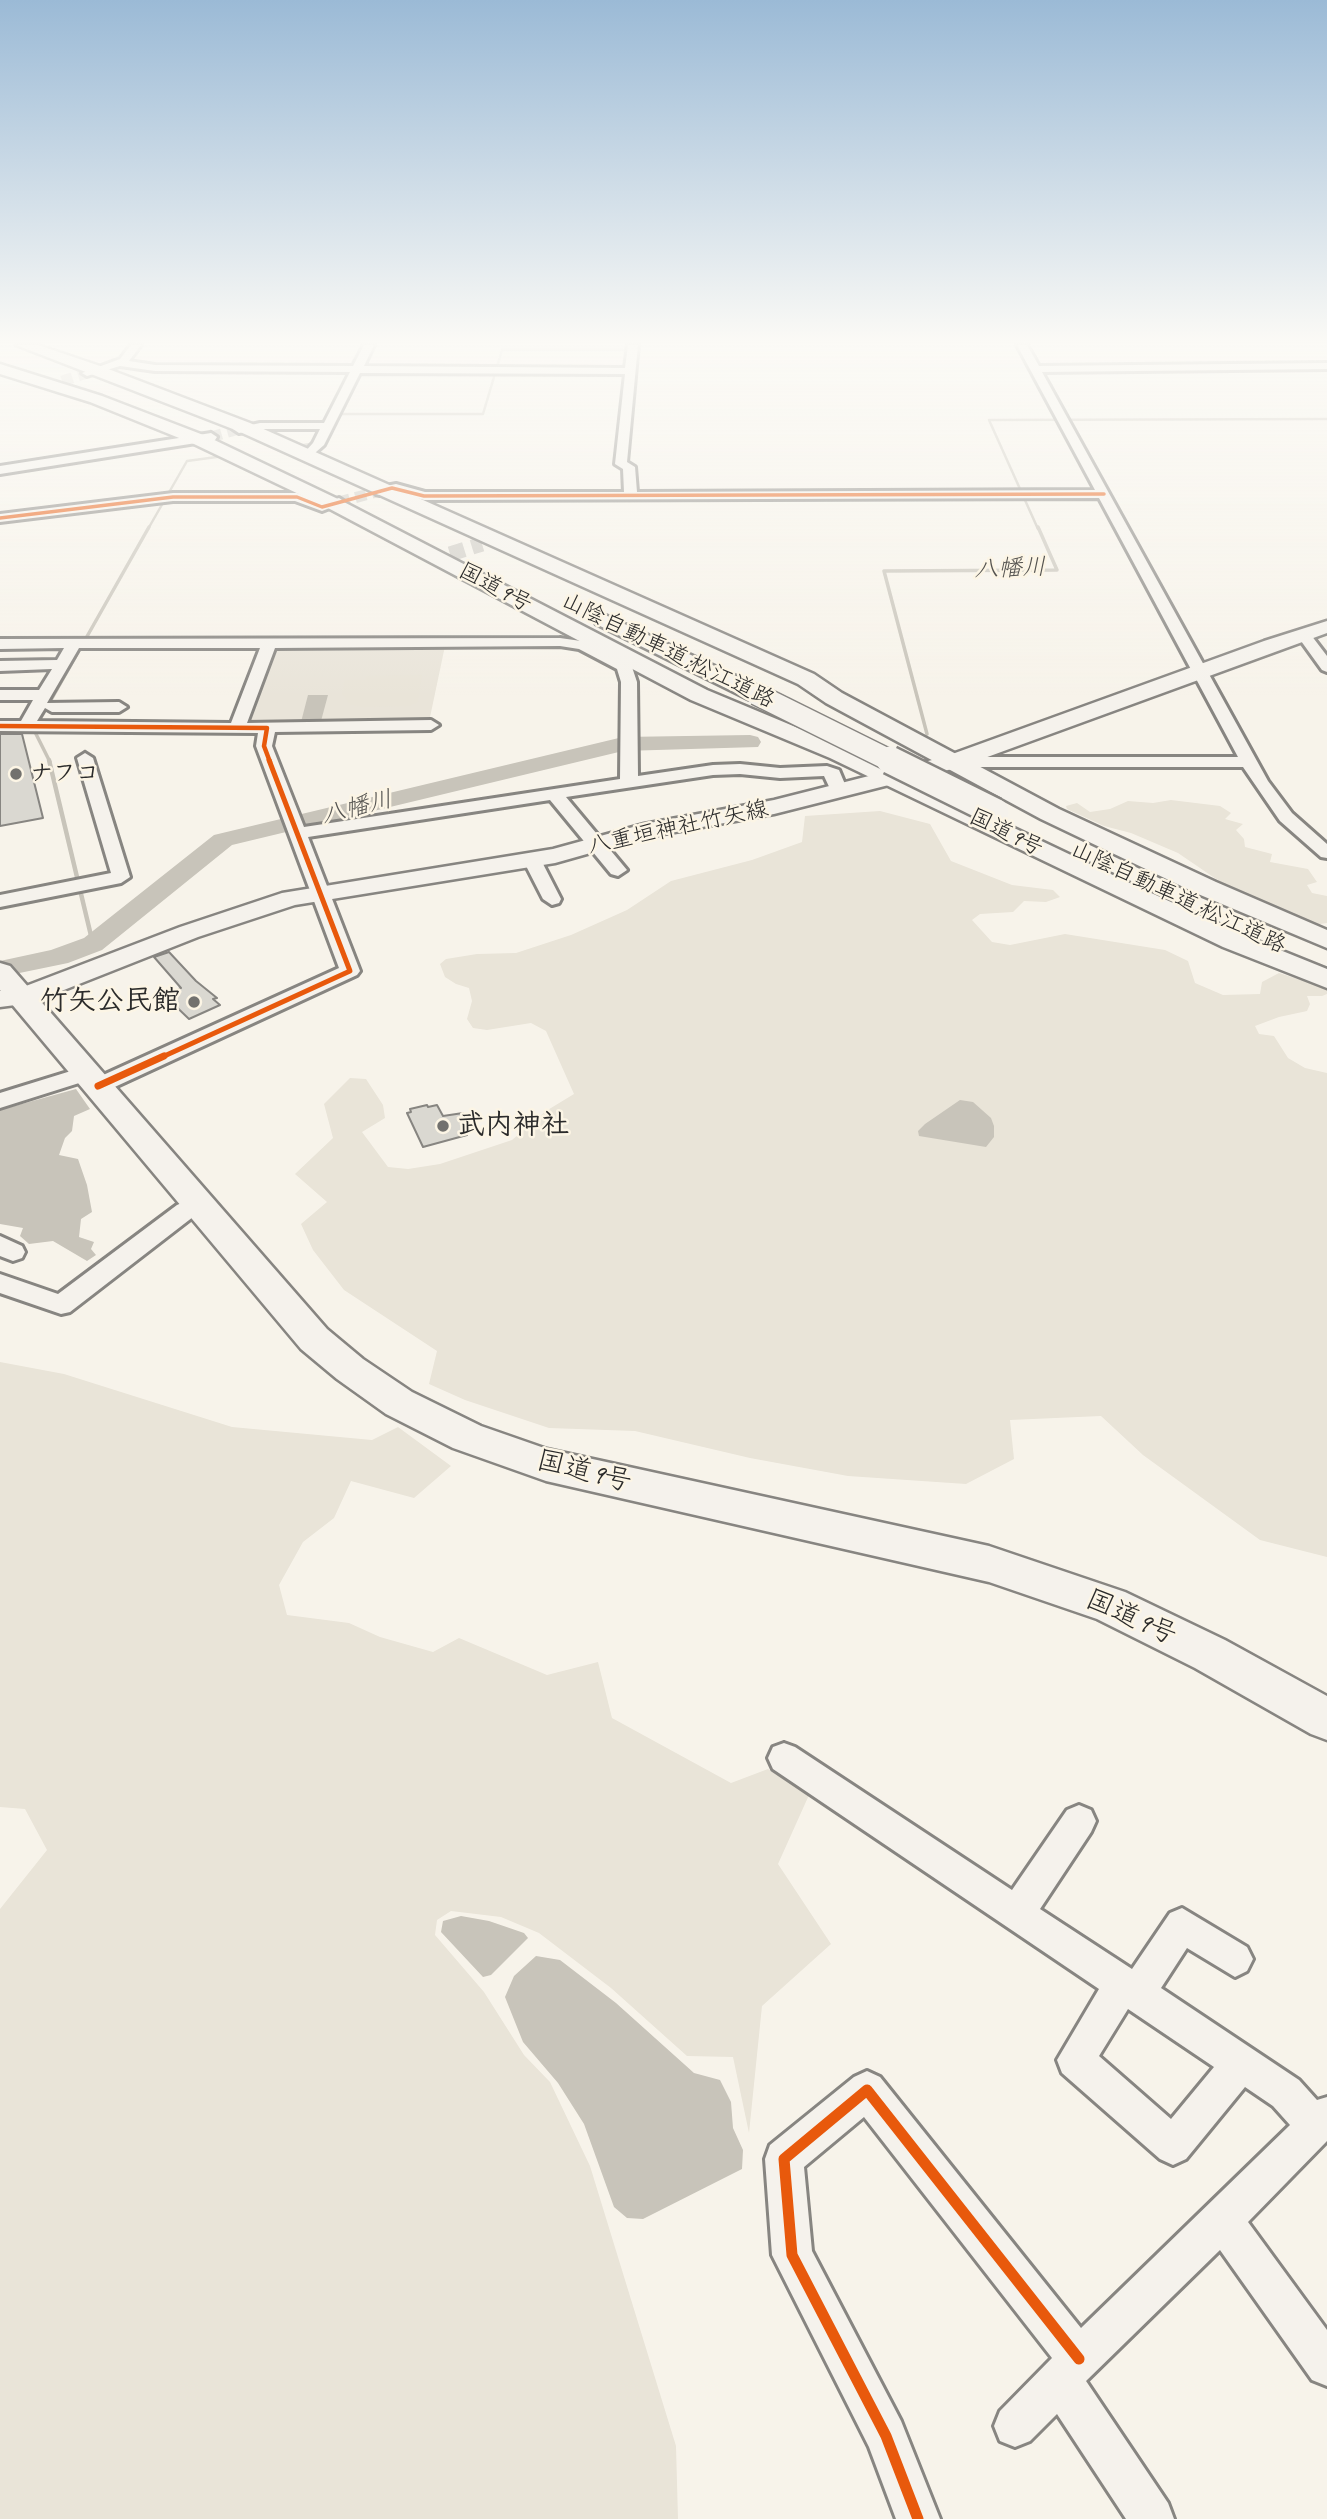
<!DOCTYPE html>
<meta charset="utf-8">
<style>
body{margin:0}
canvas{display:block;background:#f7f3ea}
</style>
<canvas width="1327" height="2519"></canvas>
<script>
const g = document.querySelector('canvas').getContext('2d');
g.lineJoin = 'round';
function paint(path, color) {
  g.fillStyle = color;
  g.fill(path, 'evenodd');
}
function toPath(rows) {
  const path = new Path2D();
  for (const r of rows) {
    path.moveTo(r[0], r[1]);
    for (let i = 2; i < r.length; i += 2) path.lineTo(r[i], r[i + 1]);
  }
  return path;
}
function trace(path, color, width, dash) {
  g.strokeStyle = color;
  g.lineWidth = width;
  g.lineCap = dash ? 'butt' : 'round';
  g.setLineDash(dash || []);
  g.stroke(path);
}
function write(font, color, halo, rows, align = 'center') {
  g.font = font + ' Caveat,"Klee One",sans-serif';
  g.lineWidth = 5;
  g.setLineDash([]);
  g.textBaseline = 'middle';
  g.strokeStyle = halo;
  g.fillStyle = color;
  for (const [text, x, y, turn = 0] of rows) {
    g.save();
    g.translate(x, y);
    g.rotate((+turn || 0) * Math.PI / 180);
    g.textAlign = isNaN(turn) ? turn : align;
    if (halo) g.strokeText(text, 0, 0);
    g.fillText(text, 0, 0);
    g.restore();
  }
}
const built = toPath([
 [274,646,445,646,429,722,245,723]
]);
const green = toPath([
 [367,676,422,675,418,702,408,706,361,707,350,704,342,693,345,680,366,680],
 [1171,800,1220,806,1231,813,1225,819,1243,824,1236,830,1244,839,1245,847,1272,854,1270,862,1308,869,1317,882,1307,885,1312,893,1327,896,1327,923,1313,925,1267,905,1222,883,1178,853,1131,833,1104,826,1067,809,1066,806,1077,803,1090,812,1110,809,1128,801,1153,803],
 [880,811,930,824,951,861,1012,885,1053,890,1060,897,1046,902,1024,901,1013,912,980,914,972,920,992,942,1010,945,1065,934,1165,950,1188,961,1195,983,1223,995,1260,994,1262,982,1279,973,1327,988,1327,994,1322,996,1307,996,1310,1004,1307,1011,1279,1017,1255,1026,1259,1034,1274,1036,1288,1058,1305,1068,1327,1073,1327,1557,1260,1540,1143,1455,1101,1416,1010,1420,1014,1459,966,1484,848,1476,750,1458,635,1431,549,1428,465,1400,429,1384,437,1351,344,1290,313,1250,301,1224,327,1202,295,1174,333,1138,324,1104,350,1078,366,1079,383,1105,385,1118,362,1132,388,1167,408,1169,440,1164,512,1140,546,1111,574,1094,546,1031,531,1023,487,1030,473,1028,467,1019,472,1001,469,988,456,984,445,977,440,964,446,959,477,954,516,953,571,935,627,910,671,881,752,860,802,842,805,816],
 [0,1362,64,1374,232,1427,372,1440,398,1427,451,1466,414,1498,351,1481,334,1518,303,1542,279,1585,287,1615,349,1623,380,1637,433,1652,459,1638,547,1675,598,1662,612,1718,731,1783,768,1769,809,1795,778,1864,831,1944,762,2006,749,2133,733,2057,687,2056,611,1988,539,1933,501,1917,451,1911,437,1920,435,1935,484,1992,524,2055,550,2082,590,2166,676,2446,678,2519,0,2519,0,1909,47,1850,25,1809,0,1807]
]);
const water = toPath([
 [308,695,328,695,321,721,301,722],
 [76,1089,90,1109,74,1116,72,1131,65,1138,59,1155,78,1159,87,1185,92,1212,81,1219,79,1237,94,1242,91,1249,96,1255,87,1261,53,1241,29,1244,20,1236,23,1228,0,1224,0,1110],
 [960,1100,973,1102,991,1118,994,1126,994,1137,986,1147,919,1136,918,1131,925,1124],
 [461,1916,489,1921,524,1933,528,1938,491,1975,483,1977,441,1932,443,1921],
 [536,1956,560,1960,616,2003,694,2073,720,2080,731,2102,733,2128,743,2150,742,2169,643,2219,627,2218,614,2207,584,2124,558,2083,523,2042,505,1997,514,1976]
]);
const streamFar2 = toPath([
 [336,419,339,414,483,414,502,350,623,350,627,349,627,345],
 [297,446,317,443],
 [148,529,187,461,224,456],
 [1038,529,989,420,1327,419]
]);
const streamFar1 = toPath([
 [927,734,884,571,1057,570,1038,527],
 [50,762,34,730,149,527]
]);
const stream = toPath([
 [49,760,93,944]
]);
const river = toPath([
 [750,735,758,737,761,742,758,747,623,751,232,845,102,950,68,963,0,977,0,961,51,950,84,938,214,835,623,737,750,735]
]);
const building = toPath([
 [0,734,22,734,43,818,0,826,0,734],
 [169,952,196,981,217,998,213,999,220,1005,189,1019,164,995,181,988,154,957,169,952],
 [427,1105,428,1107,437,1105,443,1116,463,1113,470,1127,464,1129,467,1135,423,1147,407,1113,411,1112,410,1109,427,1105]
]);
const minorTunnelFar1 = toPath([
 [62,381,87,373],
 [211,437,239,429],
 [339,502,380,491]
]);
const minorTunnel = toPath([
 [450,554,482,544]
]);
const minor = toPath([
 [131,345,141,345,129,361,155,365,353,366,364,345,374,345,364,366,625,368,628,345,638,345,627,462,635,467,637,492,1095,490,1017,345,1027,345,1039,366,1327,363,1327,369,1042,372,1268,781,1292,813,1327,844,1327,858,1321,857,1280,821,1243,767,952,767,944,762,952,757,1238,757,1099,498,424,500,396,492,380,495,376,494,376,488,396,484,425,492,624,492,623,469,615,464,625,374,360,373,324,445,308,459,302,455,313,443,320,429,260,429,239,433,233,429,260,423,324,423,350,372,155,371,120,366,87,376,82,373,120,359,131,345],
 [211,433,217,437,215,440,0,474,0,466,211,433],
 [173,493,297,493,323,503,339,498,345,502,322,511,295,501,173,501,0,522,0,514,173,493],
 [1303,630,1308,631,1327,656,1327,672,1322,670,1296,634,1303,630],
 [560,638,588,642,599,647,613,646,616,649,610,653,632,667,637,682,638,776,713,765,740,764,780,768,827,766,839,770,847,789,844,793,832,793,824,776,780,778,740,774,713,775,566,797,627,870,618,876,611,874,550,800,308,837,360,971,357,975,106,1091,90,1091,87,1086,90,1081,339,968,256,746,258,733,0,731,0,721,21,721,33,700,0,700,0,690,39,690,52,669,0,671,0,661,57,660,64,648,0,649,0,639,560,638],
 [560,646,579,649,617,669,621,682,620,779,304,827,272,746,275,732,431,730,439,725,431,720,247,723,275,648,560,646],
 [79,648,260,648,231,723,37,721,45,708,52,712,119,712,127,707,119,702,47,703,79,648],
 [85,753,93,758,130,877,121,883,0,907,0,895,111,873,77,758,85,753],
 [532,854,541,860,561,899,559,903,552,905,543,899,523,860,532,854],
 [87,1066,95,1068,98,1073,95,1078,0,1108,0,1093,87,1066],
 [200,1195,208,1197,212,1203,208,1209,193,1217,70,1312,61,1314,0,1293,0,1274,58,1294,177,1205,200,1195],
 [0,1236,22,1246,25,1252,22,1258,13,1261,0,1256,0,1236],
 [784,1743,795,1747,1012,1890,1067,1810,1079,1805,1091,1810,1096,1821,1091,1832,1040,1909,1132,1969,1170,1913,1182,1908,1247,1947,1253,1959,1247,1971,1235,1977,1187,1948,1161,1988,1299,2080,1317,2100,1327,2097,1327,2141,1248,2222,1327,2330,1327,2386,1312,2380,1220,2250,1086,2381,1168,2503,1174,2519,1126,2519,1057,2414,1030,2441,1015,2447,1000,2441,994,2426,1000,2411,1052,2358,864,2117,804,2167,812,2251,901,2421,940,2519,896,2519,869,2447,772,2255,765,2159,770,2145,854,2077,867,2071,880,2077,1081,2328,1290,2125,1273,2106,1245,2087,1186,2159,1173,2165,1160,2159,1062,2073,1057,2060,1099,1989,773,1769,768,1758,773,1747,784,1743],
 [1128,2009,1214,2067,1171,2119,1099,2056,1128,2009]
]);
const major = toPath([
 [1327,621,1327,633,960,767,774,814,647,837,555,863,295,905,198,937,31,1003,0,1007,0,991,18,989,180,927,282,893,553,849,644,824,774,800,944,757,1264,641,1327,621]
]);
const highway = toPath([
 [16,345,38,345,103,367,250,423,814,674,842,693,1059,809,1216,882,1327,930,1327,948,1198,894,1041,819,826,703,798,684,238,431,16,345],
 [0,364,102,396,206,436,340,500,707,690,846,748,1136,886,1243,935,1327,969,1327,988,1223,947,830,758,691,700,328,508,194,444,90,402,0,374,0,364],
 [603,614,764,689,767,694,764,699,756,701,748,699,596,624,593,620,596,616,603,614],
 [0,963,10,966,327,1329,363,1359,412,1392,481,1426,547,1449,989,1546,1125,1592,1225,1640,1327,1696,1327,1740,1311,1734,1195,1668,1097,1619,989,1582,546,1481,453,1448,386,1414,337,1379,301,1349,0,990,0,963]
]);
const highwayBridgeFar1 = toPath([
 [756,694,893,762]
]);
const highwayBridge = toPath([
 [890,760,995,812]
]);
const cyclewayFar4 = toPath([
 [0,518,173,497,297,497,322,507,392,488,424,496,1104,494]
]);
const cyclewayFar3 = toPath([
 [0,726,267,728,264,746,270,762]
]);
const cyclewayFar2 = toPath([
 [160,1058,350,971,269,760]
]);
const cyclewayFar1 = toPath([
 [98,1086,164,1056]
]);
const cycleway = toPath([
 [918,2519,886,2436,792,2255,784,2159,867,2090,1079,2359]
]);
const markers = [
 [16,774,7,"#72716e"],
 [194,1002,7,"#72716e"],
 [443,1126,7,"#72716e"]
];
const farStreetnames = [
 ["国道9号",495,588,28],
 ["山陰自動車道;松江道路",668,651,26],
 ["八重垣神社竹矢線",678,828,-12],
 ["国道9号",1006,833,26],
 ["山陰自動車道;松江道路",1178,898,25]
];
const farPoinames = [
 ["ナフコ",30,774]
];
const farWaternames = [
 ["八幡川",1010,569,-2],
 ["八幡川",357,808,-14]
];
const poiNames = [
 ["竹矢公民館",180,1002],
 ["武内神社",457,1126,"left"]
];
const streetNames = [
 ["国道9号",584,1472,14],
 ["国道9号",1131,1618,24]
];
paint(built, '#e9e4d9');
paint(green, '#e9e4d8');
paint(water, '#c8c4ba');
trace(streamFar2, '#c8c4ba', 2.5);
trace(streamFar1, '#c8c4ba', 3.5);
trace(stream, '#c8c4ba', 4.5);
paint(river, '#c8c4ba');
paint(building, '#dad8d1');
trace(building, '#878581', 2);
trace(minorTunnelFar1, '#cecbc4', 11, [11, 6]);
trace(minorTunnel, '#cecbc4', 15, [15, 8]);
trace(minor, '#878581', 6);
trace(major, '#878581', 5);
trace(highway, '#878581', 5);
paint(minor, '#f5f2ec');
paint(major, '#f5f2ec');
paint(highway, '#f5f2ec');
trace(highwayBridgeFar1, '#878581', 24, []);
trace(highwayBridge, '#878581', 32, []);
trace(highwayBridgeFar1, '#f5f2ec', 21);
trace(highwayBridge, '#f5f2ec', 27);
trace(cyclewayFar4, '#e8590c', 3.5);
trace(cyclewayFar3, '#e8590c', 4.5);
trace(cyclewayFar2, '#e8590c', 5);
trace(cyclewayFar1, '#e8590c', 7);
trace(cycleway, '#e8590c', 11);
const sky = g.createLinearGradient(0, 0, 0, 698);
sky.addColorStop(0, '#9bbad6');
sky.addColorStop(0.49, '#fbfaf6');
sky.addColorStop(1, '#fbfaf600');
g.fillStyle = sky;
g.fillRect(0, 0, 1327, 698);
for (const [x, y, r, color] of markers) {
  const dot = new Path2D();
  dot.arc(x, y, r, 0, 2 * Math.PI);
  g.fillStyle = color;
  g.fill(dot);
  trace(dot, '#fcf5e5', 2.5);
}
write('23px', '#2b2b2b', '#fcf5e5', farStreetnames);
write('bold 23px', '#2b2b2b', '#fcf5e5', farPoinames, 'left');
write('italic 24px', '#545350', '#fcf5e5', farWaternames);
write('bold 28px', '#2b2b2b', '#fcf5e5', poiNames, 'right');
write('28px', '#2b2b2b', '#fcf5e5', streetNames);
</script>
